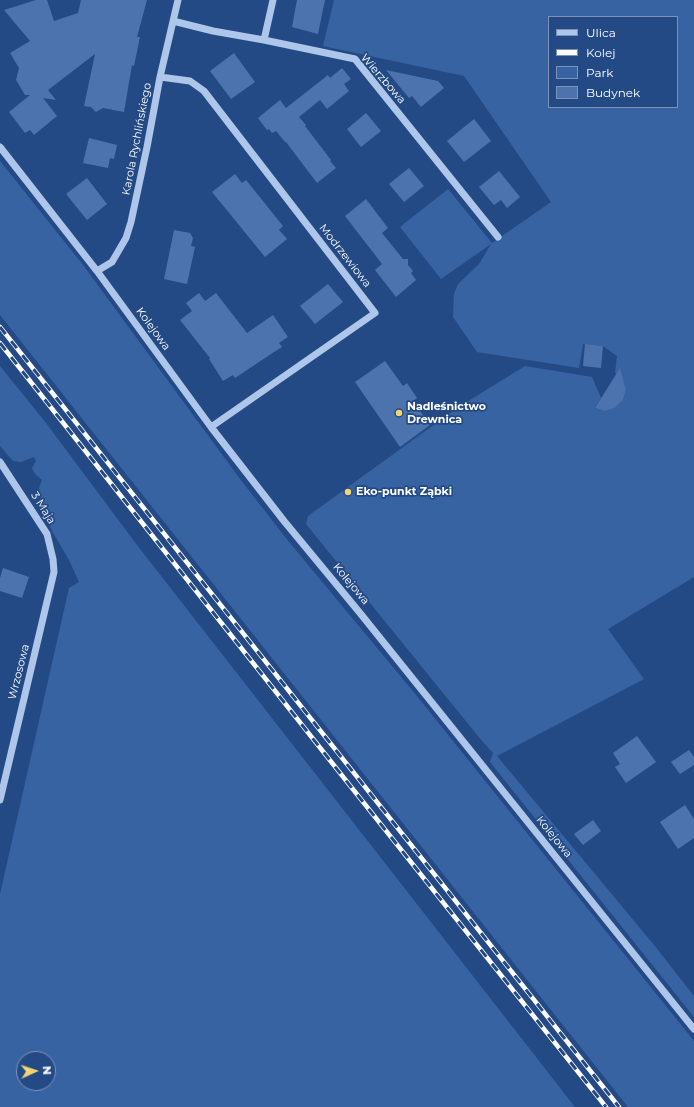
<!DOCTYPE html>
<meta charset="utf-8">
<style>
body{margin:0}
#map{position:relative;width:694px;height:1107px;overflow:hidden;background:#244a86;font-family:Montserrat,sans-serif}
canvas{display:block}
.legend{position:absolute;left:548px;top:16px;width:130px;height:92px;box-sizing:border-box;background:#244a86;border:1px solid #7c92b6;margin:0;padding:5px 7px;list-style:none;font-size:12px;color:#fff}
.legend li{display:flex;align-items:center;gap:8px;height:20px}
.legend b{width:20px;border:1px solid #7c92b6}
.north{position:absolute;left:16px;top:1051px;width:40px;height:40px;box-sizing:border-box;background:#244a86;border:1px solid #7c92b6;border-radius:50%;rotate:87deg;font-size:11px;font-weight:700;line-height:16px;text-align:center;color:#fff}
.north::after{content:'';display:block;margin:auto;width:14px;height:18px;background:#f3d471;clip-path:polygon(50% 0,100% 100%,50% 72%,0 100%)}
</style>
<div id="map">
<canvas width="694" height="1107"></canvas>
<ul class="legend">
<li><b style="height:5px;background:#aec6e9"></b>Ulica</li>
<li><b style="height:5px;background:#fff"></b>Kolej</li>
<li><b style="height:11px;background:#3863a3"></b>Park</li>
<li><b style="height:11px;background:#4c73ae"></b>Budynek</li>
</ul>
<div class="north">N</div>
</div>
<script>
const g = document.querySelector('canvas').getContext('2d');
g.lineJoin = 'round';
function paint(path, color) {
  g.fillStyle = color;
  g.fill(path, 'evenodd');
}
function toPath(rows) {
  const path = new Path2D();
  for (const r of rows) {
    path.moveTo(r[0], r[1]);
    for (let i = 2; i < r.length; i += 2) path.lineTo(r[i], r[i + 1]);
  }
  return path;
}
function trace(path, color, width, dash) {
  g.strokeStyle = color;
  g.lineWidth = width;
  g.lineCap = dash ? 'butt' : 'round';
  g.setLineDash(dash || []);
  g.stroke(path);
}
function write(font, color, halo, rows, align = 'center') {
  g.font = font + ' Montserrat,sans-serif';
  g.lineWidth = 3.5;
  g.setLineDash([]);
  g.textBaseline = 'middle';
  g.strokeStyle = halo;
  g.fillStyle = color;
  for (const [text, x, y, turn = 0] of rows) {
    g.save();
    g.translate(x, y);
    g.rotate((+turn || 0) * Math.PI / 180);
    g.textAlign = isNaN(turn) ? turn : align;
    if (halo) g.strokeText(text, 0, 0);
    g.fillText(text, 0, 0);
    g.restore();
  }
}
const green = toPath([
 [334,0,694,0,694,577,608,629,644,679,497,756,654,945,694,996,694,1017,490,762,493,753,482,741,306,524,308,516,457,408,525,366,592,377,601,398,595,408,605,411,615,408,623,400,626,390,623,380,615,373,617,356,603,346,583,344,579,368,477,352,453,317,454,294,458,284,479,264,491,244,441,279,400,227,448,189,492,243,551,202,464,76,323,46],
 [549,17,677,17,677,107,549,107],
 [0,161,83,265,240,479,285,537,416,695,694,1041,694,1107,628,1107,0,315],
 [0,366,46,423,137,545,575,1107,0,1107,0,894,69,588,79,582,69,560,52,531,42,508,39,488,42,480,35,474,32,468,36,461,34,457,21,462,13,461,0,446],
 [24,1059,48,1059,48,1083,24,1083]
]);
const building = toPath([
 [36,0,47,0,54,21,78,13,81,0,147,0,137,37,140,37,134,66,132,65,124,112,103,108,96,112,91,107,84,106,95,54,48,90,56,100,43,98,57,116,34,135,30,130,25,133,9,112,30,95,25,95,16,80,19,68,10,53,30,41,4,10],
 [297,0,325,0,318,34,292,27],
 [234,53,255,82,231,99,210,71],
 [342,68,351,79,344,84,349,91,327,109,320,100,299,117,306,125,305,126,331,160,330,161,336,168,317,183,286,142,285,142,276,131,272,133,269,129,267,130,258,118,280,100,286,108,328,75,330,78],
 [386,70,438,81,444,88,421,107,412,96,409,98],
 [366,113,381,131,361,147,347,129],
 [474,119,491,141,464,162,447,141],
 [89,138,117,145,114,159,110,158,108,168,83,163],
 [409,168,424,186,404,202,389,184],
 [499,171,520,197,507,208,501,200,494,205,479,187],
 [235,174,242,183,246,180,283,226,279,230,287,239,265,257,212,192],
 [87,178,107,204,87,220,66,194],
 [366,199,388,228,382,233,403,259,408,259,408,265,413,271,411,273,416,280,396,297,375,270,382,264,345,216],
 [174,230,190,233,193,238,191,246,195,247,187,284,164,279],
 [328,284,343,302,315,324,300,306],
 [199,293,205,301,216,293,247,333,273,315,288,337,279,343,282,347,274,352,235,378,233,375,223,381,209,359,210,358,180,320,192,311,186,303],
 [585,344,603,346,601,368,583,366],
 [385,361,403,386,407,383,417,398,413,401,430,425,400,447,355,382],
 [620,368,626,390,623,400,615,408,605,411,595,408],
 [3,568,29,577,22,598,0,591,0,578],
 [637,736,656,762,626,783,615,767,620,764,613,753],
 [689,750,694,757,694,765,680,774,671,762],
 [685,805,694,819,694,838,678,849,660,822],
 [593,820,601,831,583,845,574,834]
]);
const minor = toPath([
 [173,21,213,31,264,40,355,59,498,237],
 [264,40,273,0],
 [160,77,190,81,204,91,375,313,211,427],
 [0,147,97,271,211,427,284,521,360,613,694,1029],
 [97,271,112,262,126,238,131,222,147,147,160,77,178,0],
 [0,462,47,534,53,559,54,572,0,800]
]);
const rail = toPath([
 [0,327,619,1107],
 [0,343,344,778,606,1107]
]);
const markers = [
 [399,413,4,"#f3d471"],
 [348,492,4,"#f3d471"]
];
const streetNames = [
 ["Wierzbowa",383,79,49],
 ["Karola Rychlińskiego",137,139,-79],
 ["Modrzewiowa",345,256,52],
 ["Kolejowa",153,329,54],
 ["3 Maja",43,508,58],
 ["Kolejowa",351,584,50],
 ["Wrzosowa",19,672,-76],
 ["Kolejowa",554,837,51]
];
const poiNames = [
 ["Nadleśnictwo",407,407],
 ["Drewnica",407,420],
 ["Eko-punkt Ząbki",356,492]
];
paint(green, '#3863a3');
paint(building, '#4c73ae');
trace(minor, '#aec6e9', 7);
trace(rail, '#fff', 4.5);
trace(rail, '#244a86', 3, [9]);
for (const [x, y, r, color] of markers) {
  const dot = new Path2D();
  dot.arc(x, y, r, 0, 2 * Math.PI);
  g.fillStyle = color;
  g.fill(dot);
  trace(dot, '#244a86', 1.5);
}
write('11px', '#fff', '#244a86', streetNames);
write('bold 11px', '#fff', '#244a86', poiNames, 'left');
</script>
